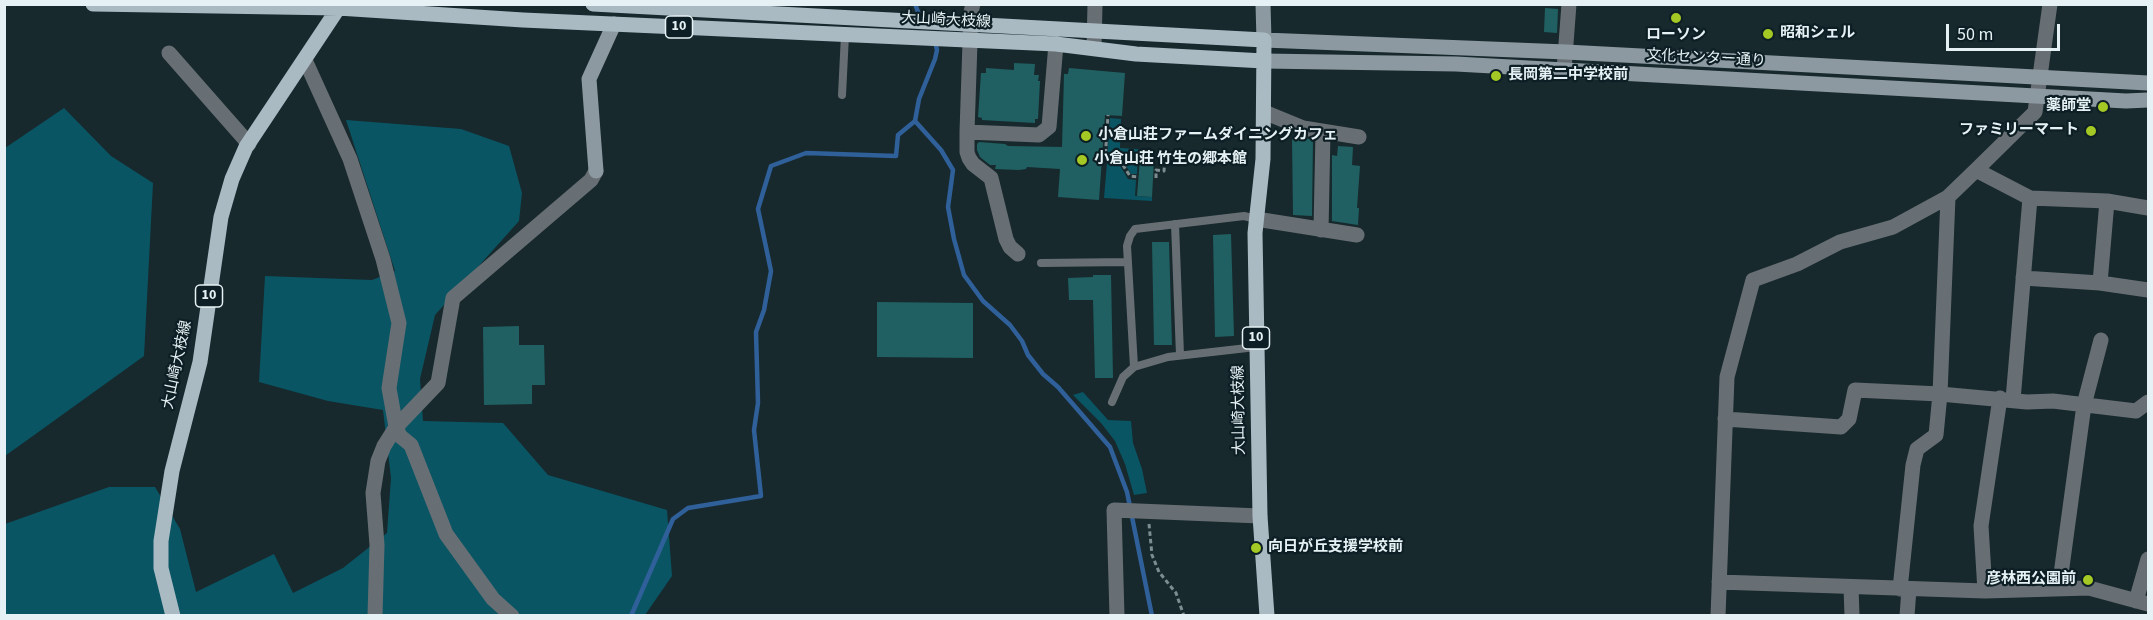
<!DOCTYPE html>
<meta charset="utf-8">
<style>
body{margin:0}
#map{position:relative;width:2153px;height:620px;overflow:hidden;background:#17292d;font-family:"Source Sans 3",sans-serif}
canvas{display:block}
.frame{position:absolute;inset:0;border:6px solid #e5f1f4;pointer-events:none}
.scale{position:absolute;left:1946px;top:24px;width:114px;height:27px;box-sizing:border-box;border:3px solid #e5f1f4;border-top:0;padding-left:8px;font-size:18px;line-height:21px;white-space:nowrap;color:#e5f1f4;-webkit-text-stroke:4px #0d1f24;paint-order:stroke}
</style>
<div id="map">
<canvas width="2153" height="620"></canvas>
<div class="frame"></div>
<div class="scale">50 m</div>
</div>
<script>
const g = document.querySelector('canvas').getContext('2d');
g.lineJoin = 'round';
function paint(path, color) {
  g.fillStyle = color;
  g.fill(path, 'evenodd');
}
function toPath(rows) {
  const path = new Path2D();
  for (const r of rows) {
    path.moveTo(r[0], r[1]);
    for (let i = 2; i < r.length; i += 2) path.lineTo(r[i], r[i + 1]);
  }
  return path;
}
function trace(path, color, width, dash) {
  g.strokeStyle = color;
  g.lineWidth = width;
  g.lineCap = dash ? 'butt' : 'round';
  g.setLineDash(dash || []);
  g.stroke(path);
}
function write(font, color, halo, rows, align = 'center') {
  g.font = font + ' "Source Sans 3","Noto Sans JP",sans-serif';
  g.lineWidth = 4.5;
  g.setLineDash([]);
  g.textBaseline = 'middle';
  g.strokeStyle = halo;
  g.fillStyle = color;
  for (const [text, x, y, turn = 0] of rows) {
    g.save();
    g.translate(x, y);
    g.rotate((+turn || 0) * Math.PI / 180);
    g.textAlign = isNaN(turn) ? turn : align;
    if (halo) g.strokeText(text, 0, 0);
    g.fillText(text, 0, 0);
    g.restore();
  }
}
const green = toPath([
 [64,108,111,156,153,183,144,356,5,456,5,148],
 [1110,118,1121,119,1120,148,1151,150,1150,158,1138,157,1137,174,1131,174,1122,159,1107,158],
 [346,120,461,129,509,146,522,193,519,221,435,315,420,379,423,421,503,423,548,475,667,510,672,576,645,615,5,616,5,524,109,487,155,487,180,529,196,592,274,554,293,593,343,568,387,533,391,478,383,410,328,401,259,382,265,276,372,280,395,271],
 [1107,163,1119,164,1128,179,1136,180,1135,196,1152,197,1152,201,1104,198],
 [1083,392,1108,420,1131,421,1133,443,1142,469,1147,493,1134,495,1125,464,1115,441,1101,423,1073,395]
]);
const stream = toPath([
 [915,4,920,17],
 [935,42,937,50,935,59,919,99,915,121,941,150,953,170,948,207,954,239,964,275,983,301,1010,325,1022,341,1028,355,1043,374,1058,387,1110,447,1127,492,1152,616],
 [631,616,673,519,688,508,761,496,754,430,758,403,756,332,764,310,771,271,758,209,771,166,806,153,896,156,898,135,915,121]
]);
const building = toPath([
 [1545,8,1558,9,1557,33,1544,32],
 [1014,63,1035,64,1034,75,1039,75,1038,81,1040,81,1038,119,1035,119,1035,123,982,120,982,118,978,117,981,73,986,73,986,68,1014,70],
 [1069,68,1125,73,1122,116,1105,115,1099,200,1058,197,1060,169,1027,167,1026,169,1019,170,995,169,996,165,990,165,980,157,977,150,977,144,979,142,1005,144,1008,146,1062,147,1064,74,1068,74],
 [1292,138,1313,139,1312,216,1293,215],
 [1338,146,1353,147,1352,165,1360,166,1357,208,1359,208,1358,225,1332,221,1332,155,1337,156],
 [1140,159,1154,160,1152,197,1137,196],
 [1231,234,1234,336,1215,337,1213,235],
 [1152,242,1169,242,1172,345,1154,345],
 [1093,275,1111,275,1113,378,1095,378,1093,300,1069,300,1068,278,1093,277],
 [877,302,973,303,973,358,877,357],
 [519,326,519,345,544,345,545,385,532,385,532,404,484,405,483,327]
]);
const path = toPath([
 [1102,160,1121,162,1130,176,1138,177],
 [1105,161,1108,115],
 [1156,178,1156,170,1164,171,1165,158,1246,163],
 [1149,524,1152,555,1159,572,1176,593,1184,616]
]);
const lane = toPath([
 [842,95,845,35],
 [1175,224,1180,355],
 [1041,263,1128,262],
 [1134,367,1168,357,1256,347],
 [1112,402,1123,377,1134,367,1127,246,1130,236,1135,229,1244,216,1256,219]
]);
const street = toPath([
 [973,4,971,12,967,132,1039,135,1049,127,1056,44],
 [1094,48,1095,4],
 [169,53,249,144],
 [305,60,350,159,383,259,399,323,389,388,396,427,400,436,411,445,446,534,493,599,512,616],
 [1564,70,1569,4],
 [1264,112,1303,128,1359,137],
 [967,132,967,152,969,158,973,164,991,178,1006,239,1010,247,1018,254],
 [1976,170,2030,198,2107,201,2148,208],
 [1256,219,1357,235],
 [1321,230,1323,132],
 [2023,278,2100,283,2148,290],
 [2100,283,2107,201],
 [2013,400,2030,198],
 [1725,419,1841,427,1849,419,1855,390,1940,394,2027,402,2053,401,2136,411,2148,402],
 [1719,582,1985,591,2089,588,2148,604],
 [1851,587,1852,616],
 [1900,589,1913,465,1917,449,1936,435,1940,394,1948,197],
 [2059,589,2084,405,2101,340],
 [1985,591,1981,526,2000,398],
 [2136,601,2148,559],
 [375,616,377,545,373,493,378,461,384,446,396,427,438,383,453,298,591,180,596,171],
 [1117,616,1114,510,1260,516],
 [1718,616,1727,377,1753,280,1797,264,1840,242,1893,227,1948,197,1976,170,2035,112,2050,4],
 [1907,616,1909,589]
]);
const secondary = toPath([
 [1263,4,1264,40,1566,52,2148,83],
 [1264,61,1456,64,2126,101,2148,100],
 [596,171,589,79,614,24]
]);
const primary = toPath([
 [93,4,338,8,523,20,1056,44,1136,54,1264,61],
 [593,4,1264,40,1263,159,1255,233,1260,516,1267,616],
 [173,616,161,568,161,541,172,471,200,362,221,217,232,179,246,147,341,4]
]);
const markers = [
 [1676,18,6,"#a4c824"],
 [1768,34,6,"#a4c824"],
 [1496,76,6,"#a4c824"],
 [2103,107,6,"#a4c824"],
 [2091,131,6,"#a4c824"],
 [1086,136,6,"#a4c824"],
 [1082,160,6,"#a4c824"],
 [1256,548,6,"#a4c824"],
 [2088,580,6,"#a4c824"]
];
const shields = [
 [679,27,27],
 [209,296,27],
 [1256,338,27]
];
const shieldNames = [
 ["10",679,27],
 ["10",209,296],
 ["10",1256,338]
];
const streetNames = [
 ["大山崎大枝線",946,21,3],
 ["文化センター通り",1706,59,3],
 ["大山崎大枝線",178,365,-78],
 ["大山崎大枝線",1240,410,-91]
];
const poiNames = [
 ["昭和シェル",1780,34],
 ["ローソン",1676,36,"center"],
 ["長岡第二中学校前",1508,76],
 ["薬師堂",2091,107,"right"],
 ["ファミリーマート",2079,131,"right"],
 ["小倉山荘ファームダイニングカフェ",1098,136],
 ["小倉山荘 竹生の郷本館",1094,160],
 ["向日が丘支援学校前",1268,548],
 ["彦林西公園前",2076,580,"right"]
];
paint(green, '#0a5564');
trace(stream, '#30609a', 4.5);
paint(building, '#206062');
trace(path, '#7d8d90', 3, [4.5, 3]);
trace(lane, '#686f74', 8);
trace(street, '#686f74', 15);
trace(secondary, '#8d99a0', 15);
trace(primary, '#aabac3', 15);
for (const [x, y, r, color] of markers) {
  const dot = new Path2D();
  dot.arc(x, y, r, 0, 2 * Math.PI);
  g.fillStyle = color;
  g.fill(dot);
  trace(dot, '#0d1f24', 2);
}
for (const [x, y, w] of shields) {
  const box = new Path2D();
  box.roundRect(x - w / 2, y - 11, w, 22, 4.5);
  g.fillStyle = '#0d1f24';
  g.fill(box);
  trace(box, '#e5f1f4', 1.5);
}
write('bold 14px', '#e5f1f4', null, shieldNames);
write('15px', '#e5f1f4', '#0d1f24', streetNames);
write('bold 15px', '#e5f1f4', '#0d1f24', poiNames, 'left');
</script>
